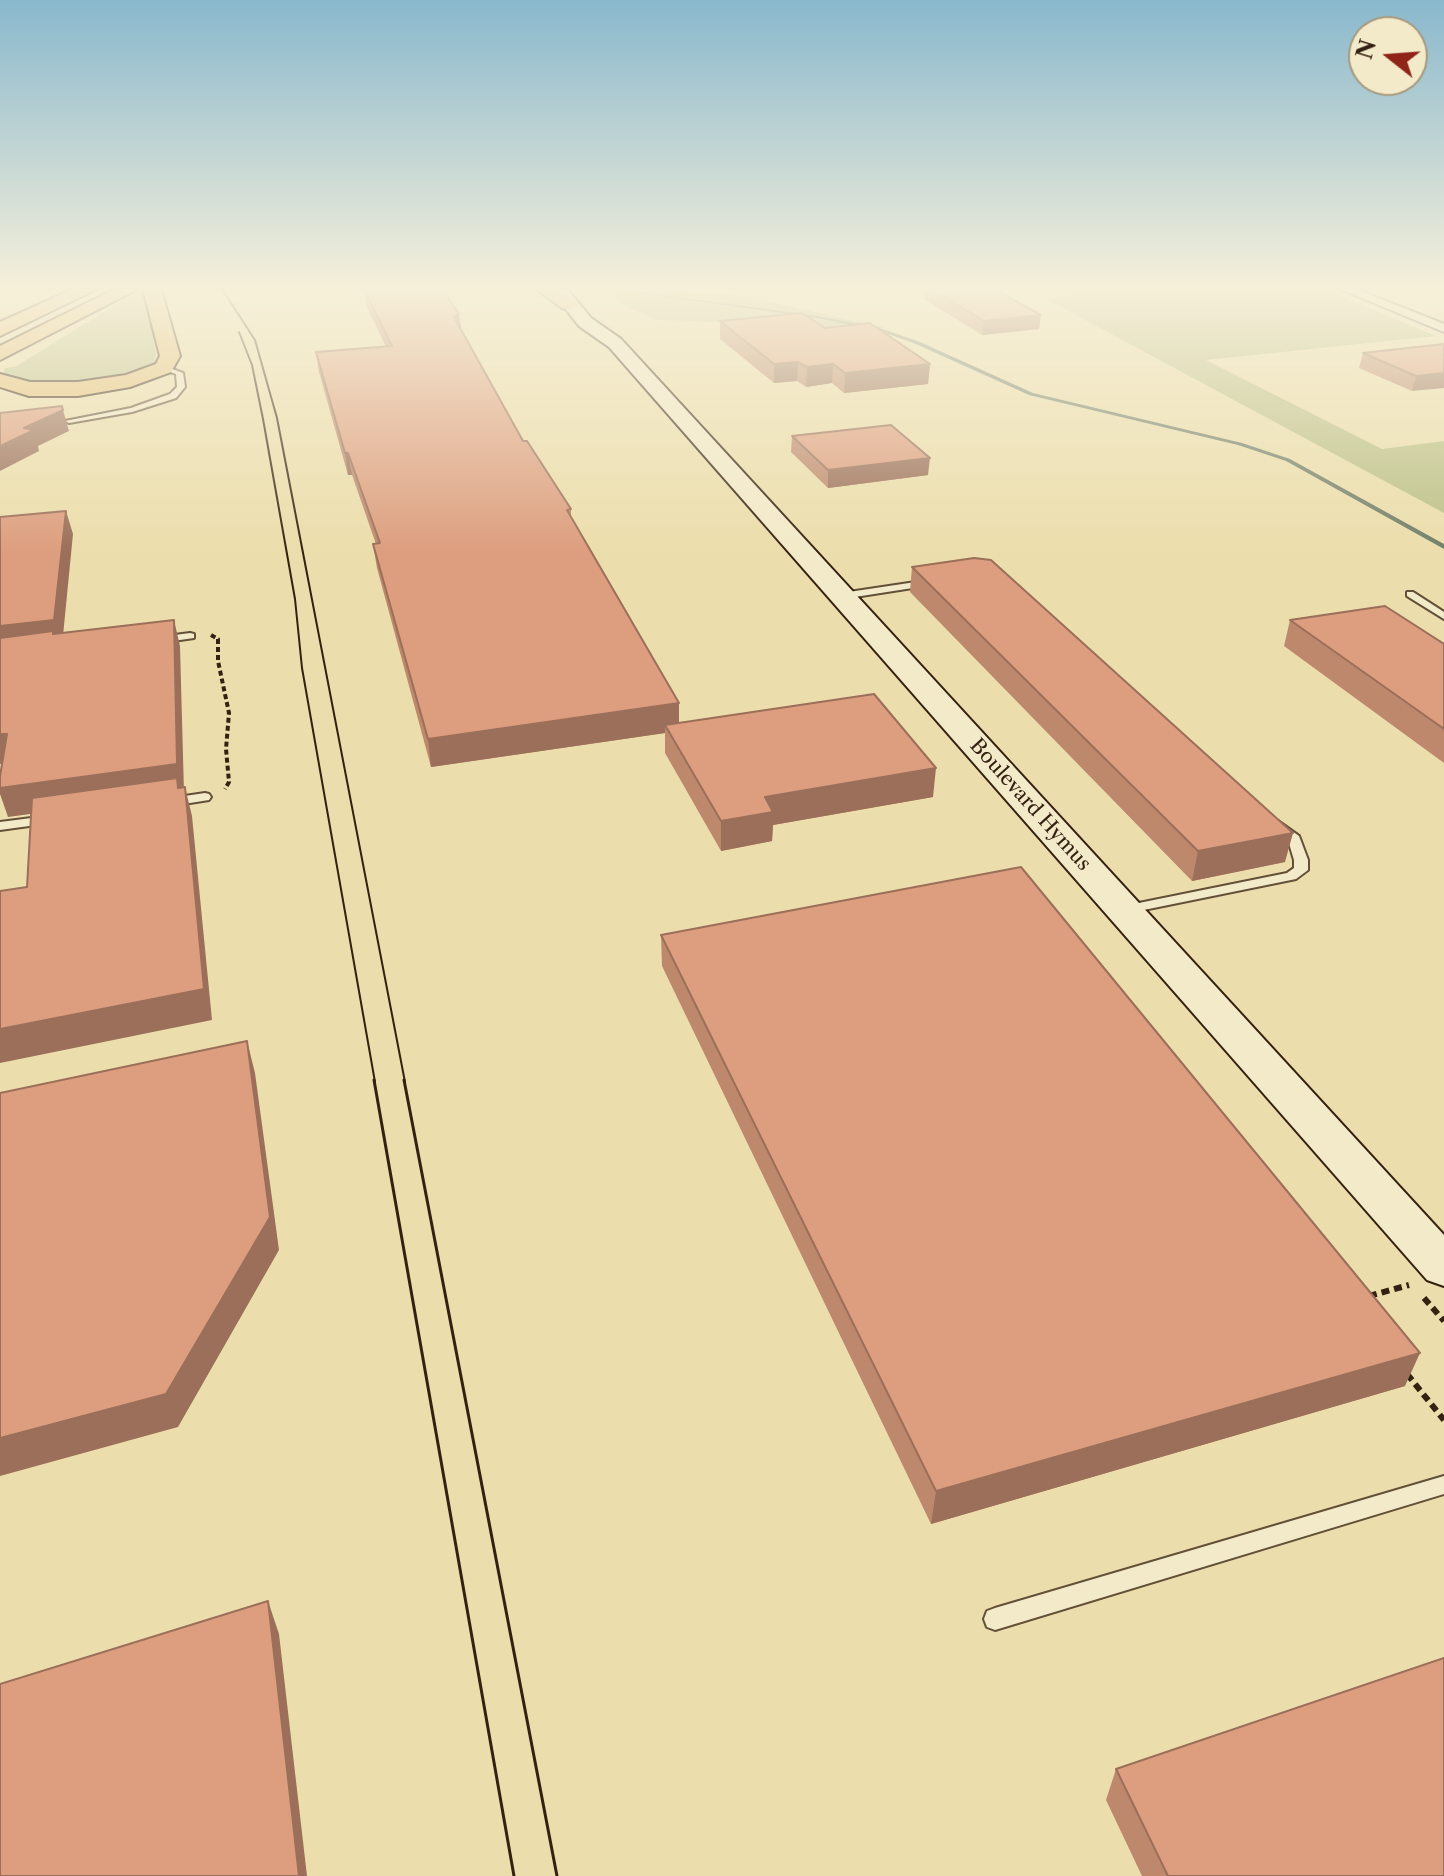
<!DOCTYPE html>
<style>
body{margin:0}
#map{position:relative;width:1444px;height:1876px;overflow:hidden;background:#ecdeac;font-family:"Libre Caslon Text",serif}
canvas{display:block}
.north{position:absolute;left:1348px;top:16px;width:80px;height:80px;box-sizing:border-box;background:#f3eac9;border:2px solid #a79a7f;border-radius:50%;rotate:287deg;font-size:22px;font-weight:700;line-height:32px;text-align:center;color:#352111}
.north::after{content:'';display:block;margin:auto;width:28px;height:36px;background:#8f2418;clip-path:polygon(50% 0,100% 100%,50% 72%,0 100%)}
</style>
<div id="map">
<canvas width="1444" height="1876"></canvas>
<div class="north">N</div>
</div>
<script>
const g = document.querySelector('canvas').getContext('2d');
g.lineJoin = 'round';
function paint(path, color) {
  g.fillStyle = color;
  g.fill(path, 'evenodd');
}
function toPath(rows) {
  const path = new Path2D();
  for (const r of rows) {
    path.moveTo(r[0], r[1]);
    for (let i = 2; i < r.length; i += 2) path.lineTo(r[i], r[i + 1]);
  }
  return path;
}
function trace(path, color, width, dash) {
  g.strokeStyle = color;
  g.lineWidth = width;
  g.lineCap = dash ? 'butt' : 'round';
  g.setLineDash(dash || []);
  g.stroke(path);
}
function write(font, color, halo, rows, align = 'center') {
  g.font = font + ' "Libre Caslon Text",serif';
  g.lineWidth = 6;
  g.setLineDash([]);
  g.textBaseline = 'middle';
  g.strokeStyle = halo;
  g.fillStyle = color;
  for (const [text, x, y, turn = 0] of rows) {
    g.save();
    g.translate(x, y);
    g.rotate((+turn || 0) * Math.PI / 180);
    g.textAlign = isNaN(turn) ? turn : align;
    if (halo) g.strokeText(text, 0, 0);
    g.fillText(text, 0, 0);
    g.restore();
  }
}
const green = toPath([
 [611,289,740,295,882,327,877,333,758,323,658,320,622,305],
 [1060,289,1323,289,1436,336,1206,360,1382,449,1444,441,1444,513,1046,299,1075,295],
 [138,291,147,300,156,354,154,364,147,369,138,374,49,387,3,376,5,368,15,367]
]);
const stream = toPath([
 [609,289,620,289,817,316,880,328,920,342,1033,393,1242,443,1290,459,1444,544,1444,549,1286,461,1238,445,1029,395,916,344,877,330,817,318,609,289]
]);
const pathFar1 = toPath([
 [211,635,218,639,218,661,229,713,226,749,229,782,225,789]
]);
const path = toPath([
 [1369,1296,1409,1285],
 [1424,1298,1444,1321],
 [1407,1374,1444,1420]
]);
const lane = toPath([
 [164,366,183,373,185,387,176,398,132,412,69,423,65,421,131,408,170,394,177,387,176,374,162,369,164,366],
 [929,580,934,583,932,585,842,599,837,596,842,593,929,580],
 [1407,592,1413,592,1444,612,1444,619,1407,596,1407,592],
 [190,633,194,634,194,638,159,643,154,640,159,637,190,633],
 [205,793,209,794,211,797,209,800,171,806,165,802,171,798,205,793],
 [47,816,51,817,53,820,51,823,0,830,0,822,47,816],
 [1278,821,1299,836,1308,860,1308,870,1296,879,1124,914,1117,910,1124,906,1287,873,1294,868,1294,860,1288,840,1272,825,1278,821],
 [1444,1476,1444,1494,995,1630,987,1627,984,1619,987,1611,995,1608,1444,1476]
]);
const street = toPath([
 [1340,289,1356,289,1444,324,1444,332,1340,289]
]);
const secondary = toPath([
 [550,289,567,289,591,318,621,339,1444,1235,1444,1286,1427,1280,609,347,579,326,550,289]
]);
const primary = toPath([
 [115,289,138,289,0,360,0,346,115,289],
 [143,289,161,289,180,356,171,372,130,387,78,396,29,396,0,387,0,374,30,382,78,382,126,375,156,364,160,356,143,289],
 [536,289,557,289,578,304,569,310,562,308,536,289]
]);
const highway = toPath([
 [73,289,97,289,0,336,0,322,73,289]
]);
const tramFar1 = toPath([
 [222,289,255,340,277,418,405,1082],
 [239,332,252,365,263,419,295,599,302,668,375,1082]
]);
const tram = toPath([
 [374,1080,514,1876],
 [404,1080,557,1876]
]);
const wall = toPath([
 [364,289,459,314,461,329,523,441,571,509,571,518,679,703,679,723,933,797,773,825,772,841,721,851,665,753,665,733,431,767,377,568,373,544,376,544,352,475,348,475,319,372,316,352,386,347,366,305],
 [925,289,994,289,1041,315,1039,329,982,335,924,299],
 [720,321,825,328,930,364,928,384,844,393,832,383,806,387,797,381,774,383,720,339],
 [1444,344,1412,391,1359,368,1363,353],
 [792,436,928,475,828,488,791,452],
 [912,567,1285,862,1192,881,910,592],
 [1290,620,1444,644,1444,763,1284,646],
 [661,935,1405,1386,931,1524,662,966],
 [1116,1769,1444,1876,1142,1876,1106,1800]
]);
const shadedWall = toPath([
 [459,314,461,332,454,317],
 [1041,315,1039,329,982,335,984,321],
 [798,362,797,381,774,383,774,364],
 [833,364,832,383,806,387,807,367],
 [930,364,928,384,844,393,845,373],
 [1444,373,1444,388,1412,391,1416,376],
 [63,410,69,431,38,446,39,451,0,471,0,446,24,428],
 [345,453,348,453,352,475,348,475],
 [930,458,928,475,828,488,828,470],
 [66,511,73,534,62,646,0,653,0,626],
 [174,620,180,646,184,793,8,817,0,794,0,788],
 [679,703,679,730,665,725,665,733,431,767,428,739],
 [0,734,7,734,16,761,0,764],
 [936,768,933,797,773,825,772,841,721,851,721,821,765,797],
 [185,787,192,816,212,1020,0,1063,0,1029],
 [1293,833,1285,862,1192,881,1198,851],
 [247,1041,255,1073,279,1250,178,1427,0,1476,0,1438],
 [1420,1353,1405,1386,931,1524,936,1491],
 [268,1601,279,1634,307,1876,299,1876]
]);
const building = toPath([
 [364,289,443,289,459,314,454,317,523,441,527,441,571,509,567,510,679,703,428,739,373,544,380,543,348,453,345,453,316,352,392,346,364,289],
 [931,289,994,289,1041,315,984,321,931,289],
 [802,313,825,328,870,323,930,364,845,373,833,364,807,367,798,362,774,364,720,321,802,313],
 [1444,344,1444,373,1416,376,1363,353,1444,344],
 [62,406,63,410,24,428,34,430,0,446,0,413,62,406],
 [891,425,930,458,828,470,792,436,891,425],
 [66,511,54,620,0,626,0,517,66,511],
 [974,558,991,560,1293,833,1198,851,912,567,974,558],
 [1385,606,1444,644,1444,729,1290,620,1385,606],
 [174,620,177,764,0,788,0,776,7,734,0,734,0,638,53,631,53,634,174,620],
 [874,694,936,768,765,797,773,812,721,821,665,725,874,694],
 [177,778,178,788,185,787,204,989,0,1029,0,891,27,887,32,798,177,778],
 [1021,867,1420,1353,936,1491,661,935,1021,867],
 [247,1041,270,1217,166,1394,0,1438,0,1093,247,1041],
 [268,1601,299,1876,0,1876,0,1684,268,1601],
 [1444,1658,1444,1876,1168,1876,1116,1769,1444,1658]
]);
const streetNames = [
 ["Boulevard Hymus",1030,805,48]
];
paint(green, '#bcc087');
paint(stream, '#727f69');
trace(lane, '#635038', 4);
trace(street, '#635038', 4);
trace(secondary, '#352111', 4);
trace(primary, '#352111', 4);
trace(highway, '#352111', 4);
trace(pathFar1, '#352111', 4, [5, 3]);
trace(path, '#352111', 6, [8, 5]);
paint(lane, '#f3eac9');
paint(street, '#f3eac9');
paint(secondary, '#f3eac9');
paint(primary, '#e6bf76');
paint(highway, '#e6bf76');
trace(tramFar1, '#352111', 2);
trace(tram, '#352111', 3);
paint(wall, '#be886d');
paint(shadedWall, '#9b6f59');
paint(building, '#dd9e7f');
trace(building, '#9b6f59', 2);
const sky = g.createLinearGradient(0, 0, 0, 552);
sky.addColorStop(0, '#89b8cd');
sky.addColorStop(0.52, '#f6f0da');
sky.addColorStop(1, '#f6f0da00');
g.fillStyle = sky;
g.fillRect(0, 0, 1444, 552);
write('20px', '#352111', '#f3eac9', streetNames);
</script>
